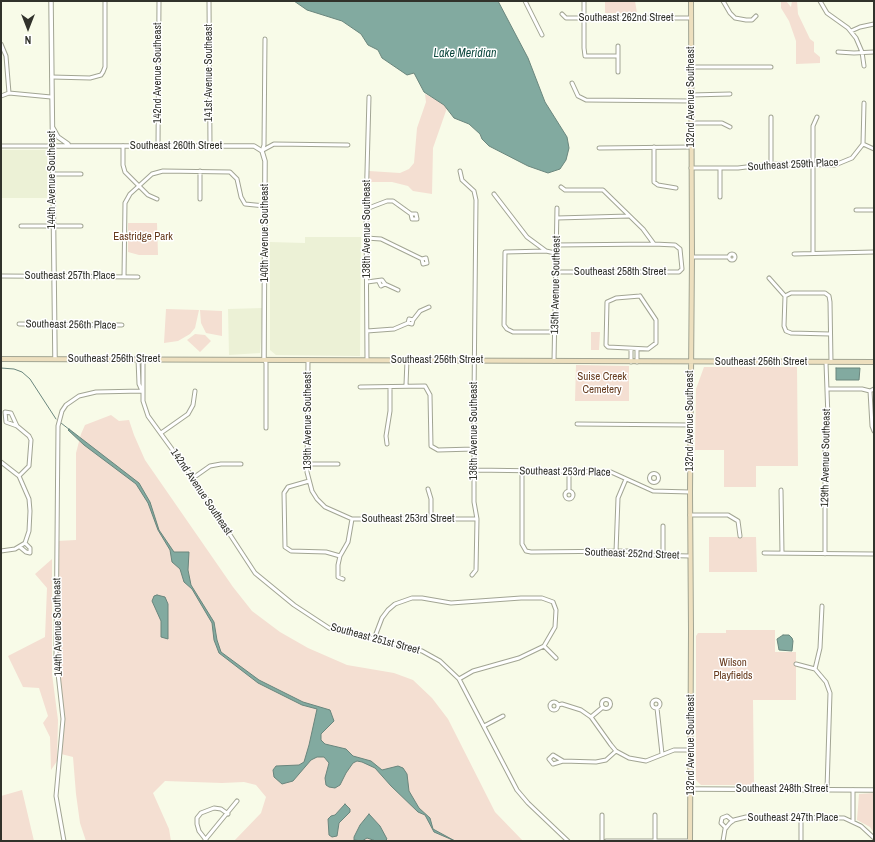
<!DOCTYPE html>
<style>
body{margin:0}
#map{position:relative;width:875px;height:842px;overflow:hidden;background:#f8fbe8;font-family:"Archivo Narrow",sans-serif}
canvas{display:block}
.frame{position:absolute;inset:0;border:2px solid #31322b;pointer-events:none}
.north{position:absolute;left:8px;top:8px;width:40px;height:40px;-webkit-text-stroke:3px #fff;paint-order:stroke;rotate:180deg;font-size:11px;font-weight:700;line-height:16px;text-align:center;color:#31322b}
.north::after{content:'';display:block;margin:auto;width:14px;height:18px;background:#31322b;clip-path:polygon(50% 0,100% 100%,50% 72%,0 100%)}
</style>
<div id="map">
<canvas width="875" height="842"></canvas>
<div class="frame"></div>
<div class="north">N</div>
</div>
<script>
const g = document.querySelector('canvas').getContext('2d');
g.lineJoin = 'round';
function paint(path, color) {
  g.fillStyle = color;
  g.fill(path, 'evenodd');
}
function toPath(rows) {
  const path = new Path2D();
  for (const r of rows) {
    if (r.length === 3) {
      path.moveTo(r[0] + r[2], r[1]);
      path.arc(r[0], r[1], r[2], 0, 2 * Math.PI);
      continue;
    }
    path.moveTo(r[0], r[1]);
    for (let i = 2; i < r.length; i += 2) path.lineTo(r[i], r[i + 1]);
  }
  return path;
}
function trace(path, color, width, dash) {
  g.strokeStyle = color;
  g.lineWidth = width;
  g.lineCap = dash ? 'butt' : 'round';
  g.setLineDash(dash || []);
  g.stroke(path);
}
function write(font, color, halo, rows, align = 'center') {
  g.font = font + ' "Archivo Narrow",sans-serif';
  g.lineWidth = 3;
  g.setLineDash([]);
  g.textBaseline = 'middle';
  g.strokeStyle = halo;
  g.fillStyle = color;
  for (const [text, x, y, turn = 0] of rows) {
    g.save();
    g.translate(x, y);
    g.rotate((+turn || 0) * Math.PI / 180);
    g.textAlign = isNaN(turn) ? turn : align;
    if (halo) g.strokeText(text, 0, 0);
    g.fillText(text, 0, 0);
    g.restore();
  }
}
const built = toPath([
 [1,150,47,150,47,198,1,198],
 [305,237,361,237,360,356,276,355,270,350,270,242,305,243],
 [263,308,260,353,229,355,228,309]
]);
const green = toPath([
 [605,1,635,1,637,13,605,13],
 [781,1,786,1,791,7,792,1,797,1,798,14,810,39,814,42,814,52,820,57,820,63,796,64,796,41,789,21,781,8],
 [425,94,441,102,447,108,433,148,432,194,413,191,408,186,392,182,369,182,369,171,400,173,409,169,414,163,417,128,426,102],
 [128,223,157,223,158,255,139,255,128,252],
 [166,309,199,310,195,328,190,334,178,341,164,343],
 [200,310,222,311,222,336,206,333,201,323],
 [591,332,600,332,599,350,591,350],
 [195,334,205,335,211,341,200,352,187,340],
 [576,365,629,366,629,401,575,401],
 [704,367,797,367,798,466,756,466,756,487,724,487,724,450,695,450,696,389],
 [111,415,119,421,129,420,134,435,145,460,233,587,252,611,280,632,308,648,347,665,394,673,413,680,432,698,448,719,495,812,523,841,234,841,261,813,266,797,256,785,244,782,222,783,165,781,153,793,169,829,171,841,86,841,80,823,76,794,73,757,61,754,63,719,57,672,57,541,76,540,76,453,81,434,85,425],
 [709,537,756,537,757,572,709,572],
 [52,559,52,674,58,720,57,761,51,770,50,737,43,723,48,716,39,688,23,687,8,656,45,637,47,588,35,574],
 [726,630,775,630,775,652,796,652,796,700,753,700,754,785,701,785,696,780,696,636,698,633,726,633],
 [22,790,34,841,1,841,1,796],
 [874,793,874,833,870,827,857,820,859,794]
]);
const water = toPath([
 [294,1,498,1,528,58,545,102,567,137,569,148,566,160,560,169,548,173,528,166,489,146,482,139,480,134,469,124,454,118,444,105,424,92,414,73,407,75,382,58,378,50,368,45,361,34,342,21,307,10,294,1],
 [836,368,860,368,859,380,836,380,836,368],
 [69,429,139,483,150,502,159,530,174,552,189,552,188,570,191,585,214,622,217,640,221,652,259,680,303,702,330,710,334,721,321,734,321,740,325,744,346,749,353,756,371,761,382,770,398,766,403,768,407,774,409,791,419,808,430,818,433,829,455,841,434,832,425,815,418,812,391,786,375,768,362,762,357,761,353,763,346,773,340,785,335,788,329,787,326,785,325,778,329,763,324,757,317,757,311,760,293,781,282,784,274,777,273,770,276,766,299,765,304,762,309,745,317,709,302,705,258,683,219,653,214,640,212,623,192,589,184,582,180,569,172,562,170,550,158,530,148,503,136,484,84,445,68,430,69,429],
 [157,595,165,597,168,604,168,639,161,637,161,621,152,601,154,596,157,595],
 [783,635,789,635,792,638,793,641,792,651,779,650,777,639,783,635],
 [345,804,350,809,350,812,339,823,337,836,332,837,329,835,328,819,331,816,335,815,345,804],
 [369,814,380,826,387,839,385,841,376,841,367,838,362,841,354,840,354,837,360,825,369,814]
]);
const stream = toPath([
 [1,368,14,369,22,372,30,379,56,419],
 [61,423,70,430]
]);
const minor = toPath([
 [209,1,210,146],
 [525,1,542,35],
 [584,1,584,48,585,56,618,56],
 [723,1,730,13,735,18,746,20,752,20,756,16],
 [820,1,827,13,848,28,856,38,862,52,864,66],
 [562,14,566,18,691,18],
 [851,31,860,27,874,24],
 [1,44,6,56,9,93],
 [618,46,618,72],
 [838,52,854,53,874,52],
 [691,67,771,67],
 [52,77,90,78,101,75,103,72,105,67,105,1],
 [572,83,578,96,586,100,691,101],
 [691,95,730,94],
 [1,96,9,93,51,97],
 [691,123,722,123,730,127],
 [863,144,864,103],
 [863,144,874,149],
 [1,146,52,146],
 [123,146,123,165,125,172,148,195,157,199],
 [158,146,159,1],
 [654,147,654,182,658,185,676,188],
 [599,148,691,147],
 [263,150,274,144,348,145],
 [262,151,264,145,265,39],
 [771,164,771,117],
 [691,168,738,168,771,164,835,165,852,158,863,144],
 [200,171,200,199],
 [460,171,462,180,474,191,476,200,474,398,474,502,477,519,476,570,472,575],
 [52,174,81,174],
 [561,187,565,190,603,190,643,229,654,244],
 [494,194,527,237,546,251,555,253],
 [720,197,720,168],
 [366,209,387,201,393,201,411,214,412,219,417,219,416,214,411,214],
 [856,210,874,210],
 [557,218,629,216],
 [21,226,81,226],
 [366,238,381,239,422,259,426,258,427,263,423,264,422,259],
 [546,251,505,252,504,325,507,329,513,332,555,332],
 [813,253,813,126,817,117],
 [732,257,3],
 [794,254,874,252],
 [692,257,729,257],
 [555,272,679,272,682,269,680,249,675,245,654,244,556,245],
 [2,276,138,277],
 [124,277,125,203,130,194,152,174,163,171,230,172,237,179,241,197,245,204,265,206],
 [769,278,785,296,784,326,786,331,791,333,830,334],
 [367,282,382,280,385,284,381,286,379,282],
 [385,284,398,290],
 [640,296,656,320,656,343,648,349,608,347,606,345,607,302,616,298,640,296],
 [785,296,791,293,825,293,829,296,830,302,831,362],
 [413,320,409,319,408,323,412,324,413,320,420,311,429,307],
 [19,324,122,325],
 [367,331,394,329,408,323],
 [631,350,631,362],
 [637,350,637,362],
 [138,359,139,384,142,391],
 [143,359,143,401,148,416,193,478,255,573,294,605,329,628,422,651,440,661,459,679,517,790,528,803,568,841],
 [264,359,266,363,266,428],
 [308,360,307,472,312,491,317,499,325,507,352,519,477,519],
 [367,360,366,209,369,97],
 [554,361,557,208],
 [406,385,407,360],
 [360,387,425,386,430,395,431,446,438,450,474,449],
 [827,389,862,389,870,391,874,389],
 [870,391,872,426,874,431],
 [577,424,690,425],
 [17,426,6,422,5,412,11,413,17,426,29,436,31,440,29,466,19,476],
 [161,433,188,414,193,405,195,391],
 [387,444,386,436,390,411,390,387],
 [1,462,19,476,29,499,30,511,29,531,25,543,15,549,1,551],
 [307,464,338,464],
 [474,470,611,472,653,491,690,492],
 [522,471,522,544,526,551,531,552,629,551,649,555,690,556],
 [654,478,4.5],
 [193,478,210,466,221,464,241,464],
 [309,481,288,487,284,493,285,547,291,551,326,552,340,556],
 [428,489,431,499,431,519],
 [781,490,782,553],
 [569,491,569,471],
 [569,495,4],
 [690,515,728,515,738,521,740,536],
 [663,526,663,555],
 [20,547,26,552,30,553,30,548,25,543],
 [616,552,618,498,626,479],
 [764,553,874,554],
 [825,554,825,431,828,418,826,363],
 [343,579,338,577,338,565,340,556,348,542,352,519],
 [374,639,382,618,388,610,395,604,412,598,422,598,451,603,521,598,542,598,553,602,556,610,555,627,544,646,519,658,473,671,459,679],
 [544,646,556,658],
 [796,664,815,669,826,682,830,693,827,789],
 [815,669,820,648,822,606],
 [606,704,4.5],
 [656,704,4],
 [554,706,4],
 [558,705,562,704,581,710,591,717,611,745,616,751,629,758,646,761,674,750,691,750],
 [657,708,662,754],
 [591,717,603,707],
 [484,726,503,716],
 [563,761,553,755,549,759,553,764,563,761,596,762,606,760,616,751],
 [602,815,602,841],
 [801,817,801,841],
 [853,821,853,790],
 [726,828,721,823,722,818,727,816,733,821],
 [205,840,237,801],
 [206,840,199,831,197,824,197,818,201,813,214,808,221,809,228,814],
 [64,841,56,796,63,719,56,655,58,426,62,411,66,405,79,396,96,392,142,391],
 [606,841,690,841],
 [655,841,655,815],
 [723,841,725,829,730,823,734,820,746,817,844,818,861,826,874,838]
]);
const tertiary = toPath([
 [51,1,55,359],
 [53,128,58,137,68,144],
 [52,146,254,146,262,151,265,161,264,359],
 [691,789,874,790]
]);
const secondary = toPath([
 [1,359,874,362],
 [690,841,691,630,690,492,692,257,691,1]
]);
const streetNames = [
 ["Southeast 262nd Street",626,18],
 ["142nd Avenue Southeast",158,73,-90],
 ["141st Avenue Southeast",209,73,-90],
 ["132nd Avenue Southeast",691,97,-90],
 ["Southeast 260th Street",176,146],
 ["Southeast 259th Place",793,165,-3],
 ["144th Avenue Southeast",52,180,-90],
 ["138th Avenue Southeast",367,229,-90],
 ["140th Avenue Southeast",265,233,-90],
 ["Southeast 258th Street",620,272],
 ["Southeast 257th Place",70,276],
 ["135th Avenue Southeast",556,285,-89],
 ["Southeast 256th Place",71,325,1],
 ["Southeast 256th Street",114,359],
 ["Southeast 256th Street",437,360],
 ["Southeast 256th Street",761,362],
 ["139th Avenue Southeast",308,421,-90],
 ["132nd Avenue Southeast",690,421,-90],
 ["136th Avenue Southeast",474,431,-90],
 ["129th Avenue Southeast",826,458,-89],
 ["Southeast 253rd Place",565,472,1],
 ["142nd Avenue Southeast",201,492,56],
 ["Southeast 253rd Street",408,519],
 ["Southeast 252nd Street",632,554,2],
 ["144th Avenue Southeast",58,627,-91],
 ["Southeast 251st Street",375,639,15],
 ["132nd Avenue Southeast",691,745,-90],
 ["Southeast 248th Street",782,789],
 ["Southeast 247th Place",793,818]
];
const parkNames = [
 ["Eastridge Park",143,237],
 ["Suise Creek",602,377],
 ["Cemetery",602,390],
 ["Wilson",733,663],
 ["Playfields",733,676]
];
const waterNames = [
 ["Lake Meridian",465,54]
];
paint(built, '#ecf1d6');
paint(green, '#f4dfd2');
paint(water, '#82aaa0');
trace(water, '#6a867d', 1);
trace(stream, '#6a867d', 1);
trace(minor, '#a2a593', 5);
trace(tertiary, '#a2a593', 5.5);
trace(secondary, '#a2a593', 6);
trace(minor, '#fff', 3);
trace(tertiary, '#fff', 3.5);
trace(secondary, '#eddfbe', 4);
write('11px', '#31322b', '#fff', streetNames);
write('11px', '#663a1d', '#fff', parkNames);
write('italic 12px', '#104a40', '#fff', waterNames);
</script>
